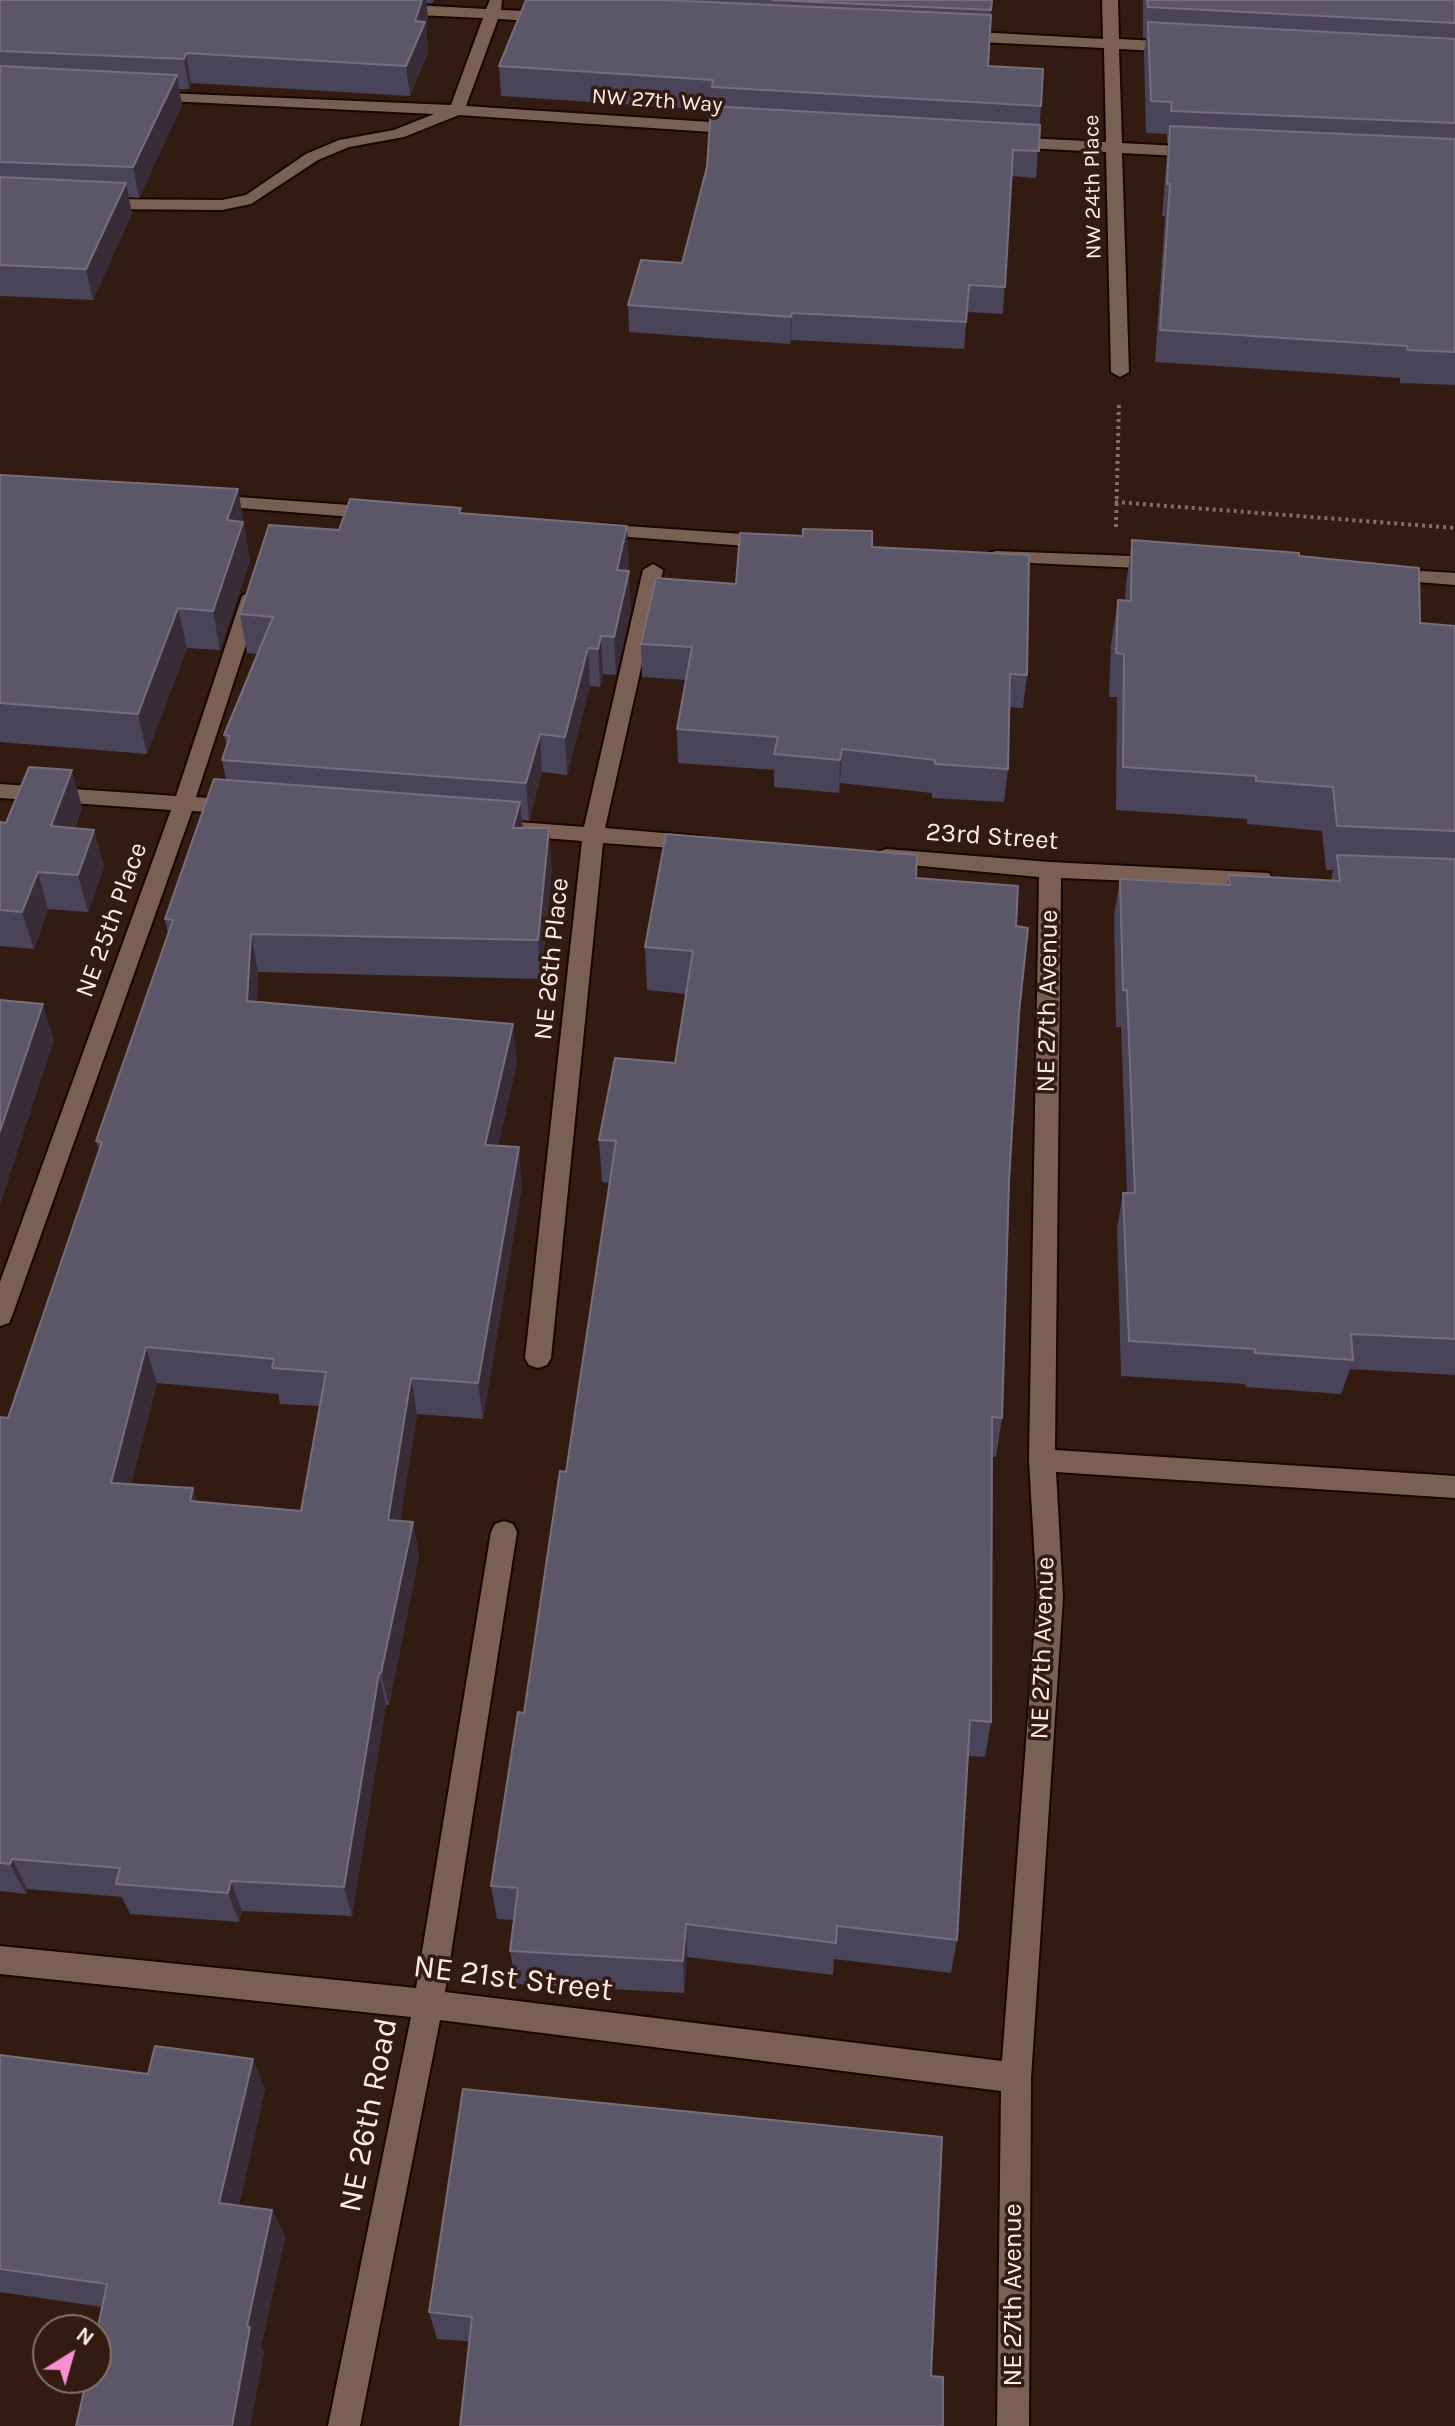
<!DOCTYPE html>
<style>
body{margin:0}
#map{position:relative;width:1455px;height:2426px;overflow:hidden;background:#331b11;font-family:Karla,sans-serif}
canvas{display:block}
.north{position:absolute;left:32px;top:2314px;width:80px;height:80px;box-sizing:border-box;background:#331b11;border:2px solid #846f66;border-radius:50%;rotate:37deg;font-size:22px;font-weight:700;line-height:32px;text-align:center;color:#feede6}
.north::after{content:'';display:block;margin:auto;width:28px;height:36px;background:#f790cf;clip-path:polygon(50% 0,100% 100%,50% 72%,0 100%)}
</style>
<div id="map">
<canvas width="1455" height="2426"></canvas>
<div class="north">N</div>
</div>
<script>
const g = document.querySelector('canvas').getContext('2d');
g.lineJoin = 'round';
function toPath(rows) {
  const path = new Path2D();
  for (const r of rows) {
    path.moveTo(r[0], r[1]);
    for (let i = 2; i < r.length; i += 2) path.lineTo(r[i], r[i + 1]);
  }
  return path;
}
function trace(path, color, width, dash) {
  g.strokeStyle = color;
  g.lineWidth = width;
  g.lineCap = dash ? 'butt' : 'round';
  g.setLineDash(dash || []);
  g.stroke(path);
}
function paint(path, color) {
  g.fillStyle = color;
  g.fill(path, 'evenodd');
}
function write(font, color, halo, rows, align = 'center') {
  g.font = font + ' Karla,sans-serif';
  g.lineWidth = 7;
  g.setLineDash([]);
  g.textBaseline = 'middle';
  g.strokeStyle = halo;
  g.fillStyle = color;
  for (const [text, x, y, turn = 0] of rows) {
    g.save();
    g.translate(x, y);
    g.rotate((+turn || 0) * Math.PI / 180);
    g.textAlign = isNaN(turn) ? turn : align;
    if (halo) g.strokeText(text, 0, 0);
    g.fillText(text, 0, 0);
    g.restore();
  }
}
const path = toPath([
 [1115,502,1455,528],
 [1116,527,1119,401]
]);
const street = toPath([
 [490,0,502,0,501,10,550,12,558,17,550,22,498,19,466,106,741,124,749,129,741,134,459,115,404,137,349,147,318,160,251,204,222,210,99,209,91,204,99,199,222,200,246,195,306,154,339,140,394,130,434,114,147,100,141,98,141,92,451,105,483,18,395,14,387,9,395,4,486,9,490,0],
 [1102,0,1118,0,1119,39,1177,42,1185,47,1177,52,1119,49,1122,143,1197,147,1205,152,1197,157,1122,153,1129,372,1120,377,1111,372,1106,152,1006,147,998,142,1006,137,1106,142,1104,48,958,41,950,36,958,31,1103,39,1102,0],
 [653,564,663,570,605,828,698,836,706,838,709,843,706,848,698,850,603,843,551,1358,547,1365,538,1368,529,1365,525,1358,582,841,519,836,511,834,508,829,511,824,519,822,584,827,643,570,653,564],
 [252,590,262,596,196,797,235,800,242,802,246,807,242,812,235,814,192,811,12,1316,9,1323,0,1326,0,1282,171,810,0,798,0,784,176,796,242,596,252,590],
 [886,849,1050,862,1269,873,1272,878,1269,883,1261,886,1061,878,1055,1450,1455,1476,1455,1498,1056,1472,1063,1597,1031,2078,1029,2426,997,2426,1001,2091,440,2020,360,2426,328,2426,411,2017,0,1974,0,1946,416,1988,491,1532,495,1524,504,1521,513,1524,517,1532,445,1992,1002,2061,1037,1597,1029,1460,1039,877,878,862,875,857,878,852,886,849]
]);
const secondary = toPath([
 [210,495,377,507,386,513,377,519,203,505,201,501,210,495],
 [597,524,772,536,782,542,772,548,590,534,587,530,590,526,597,524],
 [996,551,1159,557,1169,563,1159,569,989,561,986,557,989,553,996,551],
 [1387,569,1455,573,1455,585,1380,579,1377,575,1380,571,1387,569]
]);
const wall = toPath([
 [0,0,434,0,432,3,426,3,428,18,426,26,428,52,410,96,191,83,189,89,179,89,182,105,139,198,128,197,132,213,93,300,0,296],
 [526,0,992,0,988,66,1041,106,1036,178,1011,176,1003,314,967,312,964,349,791,340,790,344,629,332,628,305,682,263,707,167,711,110,501,96,499,66],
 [1143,0,1455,0,1455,385,1400,383,1400,378,1155,362,1165,216,1162,216,1168,143,1167,143,1167,134,1146,133,1144,53,1146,38,1143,38],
 [0,475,238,489,250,561,220,650,187,648,147,754,0,742],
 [461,513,629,565,627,571,631,610,616,675,603,674,600,687,590,686,567,775,542,772,529,821,522,820,523,828,552,867,541,979,258,972,257,1002,517,1062,498,1146,522,1185,483,1419,417,1414,400,1521,413,1522,419,1556,389,1705,386,1705,352,1916,242,1911,239,1922,130,1914,122,1897,27,1889,26,1894,0,1891,0,1417,8,1418,99,1150,96,1141,168,934,165,919,226,780,222,760,227,747,224,735,258,654,247,653,240,614,339,530],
 [157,1383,278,1394,280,1404,320,1406,301,1511,197,1502,193,1488,131,1484],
 [1132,540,1299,556,1420,623,1455,626,1455,1375,1350,1369,1341,1394,1246,1387,1245,1384,1121,1376,1117,1228,1123,1193,1127,1193,1121,1027,1116,1027,1114,916,1120,879,1227,885,1229,875,1331,881,1333,870,1326,870,1322,831,1247,824,1247,819,1116,810,1117,697,1109,697,1111,644,1118,600,1125,600,1126,584],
 [872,547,1027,675,1023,708,1009,707,1008,769,1004,802,932,798,932,793,840,783,839,793,774,787,774,770,678,763,677,729,686,680,642,677,641,644,736,584],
 [82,807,75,828,94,830,104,867,88,912,48,909,34,949,0,946,0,822,6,823],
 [916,878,1016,926,1019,1013,1009,1182,1002,1418,996,1457,992,1457,991,1722,985,1757,968,1756,957,1940,951,1973,834,1959,833,1975,687,1957,684,1993,516,1984,510,1951,514,1920,497,1919,491,1886,524,1713,566,1472,610,1183,602,1182,599,1140,675,1063,686,994,647,990,645,947],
 [0,2055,265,2089,239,2205,272,2210,285,2237,261,2347,264,2352,250,2426,76,2426,102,2307,0,2292],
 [463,2089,931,2376,437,2339,429,2312]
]);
const shadedWall = toPath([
 [422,0,426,0,428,18,426,26,428,52,410,96,406,66,415,21],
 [186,53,191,83,189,89,184,59],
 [177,75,182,105,139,198,133,167],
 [126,183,132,213,93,300,86,269],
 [792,313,791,340,790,344,791,317],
 [238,489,250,561,220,650,213,611,227,520],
 [627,526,629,565,618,609,617,570],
 [629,571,631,610,616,675,614,637],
 [178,608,187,648,147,754,138,714],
 [601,636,603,674,600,687,598,649],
 [588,648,590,686,567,775,565,737],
 [540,734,542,772,529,821,526,783],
 [842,749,840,783,839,793,840,760],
 [72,770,82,807,61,864,51,826],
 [520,802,524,841,513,828],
 [549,828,552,867,541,979,538,940],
 [94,830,104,867,88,912,78,875],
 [38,872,48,909,34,949,22,912],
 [251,934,258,972,255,1039,247,1001],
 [43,1004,54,1041,0,1205,0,1131],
 [513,1024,517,1062,490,1182,485,1145],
 [519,1147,522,1185,483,1419,478,1383],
 [146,1347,157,1383,123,1517,111,1483],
 [411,1378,417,1414,395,1554,388,1520],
 [193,1488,203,1522,190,1501],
 [413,1522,419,1556,389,1705,381,1673],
 [379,1673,386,1705,352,1916,344,1887],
 [12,1859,27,1889,26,1894,10,1864],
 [231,1881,242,1911,239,1922,228,1893],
 [686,1924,687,1957,684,1993,683,1961],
 [253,2059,265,2089,233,2231,219,2203],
 [272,2210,285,2237,261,2347,264,2352,250,2426,232,2426,247,2326]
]);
const building = toPath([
 [0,0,422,0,415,21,425,22,406,66,186,53,184,59,0,51,0,0],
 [526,0,664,0,991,15,988,66,1043,69,1041,106,712,87,713,80,499,66,526,0],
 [773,0,992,0,991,10,773,0],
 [1147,0,1455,0,1455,23,1148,7,1147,0],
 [1148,22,1455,39,1455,123,1171,111,1172,102,1151,101,1148,22],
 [0,66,177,75,133,167,0,162,0,66],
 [711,106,1040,125,1039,151,1013,150,1005,287,969,285,966,322,792,313,791,317,628,305,641,260,682,263,707,167,711,106],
 [1170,126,1455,139,1455,352,1408,350,1407,346,1160,330,1170,184,1167,184,1170,126],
 [0,177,126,183,86,269,0,265,0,177],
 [0,475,238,489,227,520,243,522,213,611,178,608,138,714,0,703,0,475],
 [350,499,461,508,459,513,627,526,617,570,629,571,614,637,601,636,598,649,588,648,565,737,540,734,526,783,222,760,230,736,224,735,273,617,240,614,269,525,339,530,350,499],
 [803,529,872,531,872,547,1029,555,1027,675,1010,674,1008,769,935,764,935,760,842,749,840,760,774,754,778,737,677,729,692,647,641,644,656,578,736,584,740,533,803,536,803,529],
 [1132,540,1299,553,1299,556,1419,568,1420,623,1455,626,1455,831,1337,826,1333,787,1256,781,1256,776,1123,767,1124,654,1116,653,1118,600,1131,601,1132,540],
 [29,767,72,770,51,826,94,830,78,875,38,872,22,912,0,910,0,822,6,823,29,767],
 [214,779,520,802,513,828,549,828,538,940,251,934,247,1001,513,1024,485,1145,519,1147,478,1383,411,1378,388,1520,413,1522,381,1673,379,1673,344,1887,231,1881,228,1893,116,1884,120,1868,12,1859,10,1864,0,1863,0,1417,8,1418,102,1142,96,1141,173,920,165,919,214,779],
 [146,1347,274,1359,272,1368,326,1372,301,1511,190,1501,193,1488,111,1483,146,1347],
 [666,834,917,855,916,878,1018,886,1016,926,1028,928,1019,1013,1009,1182,1002,1418,992,1417,991,1722,970,1720,957,1940,837,1926,836,1943,686,1924,683,1961,510,1951,518,1888,491,1886,518,1712,524,1713,560,1471,566,1472,616,1141,599,1140,615,1058,675,1063,693,951,645,947,666,834],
 [1337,855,1455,859,1455,1339,1351,1334,1353,1360,1255,1353,1255,1349,1129,1341,1123,1193,1135,1193,1127,990,1123,990,1120,879,1230,885,1229,875,1340,881,1337,855],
 [0,1000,43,1004,0,1131,0,1000],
 [155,2046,253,2059,219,2203,272,2210,247,2326,250,2327,232,2426,76,2426,87,2378,96,2378,96,2336,107,2284,0,2269,0,2055,148,2074,155,2046],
 [463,2089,942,2137,931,2376,943,2377,943,2426,460,2426,472,2317,429,2312,463,2089]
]);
const farStreetnames = [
 ["NW 27th Way",657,101,4],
 ["NW 24th Place",1093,187,-91]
];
const streetNames = [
 ["23rd Street",992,837,4],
 ["NE 25th Place",112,920,-70],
 ["NE 26th Place",552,959,-84],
 ["NE 27th Avenue",1048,1001,-89],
 ["NE 27th Avenue",1043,1648,-88],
 ["NE 27th Avenue",1014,2295,-90]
];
const nearStreetnames = [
 ["NE 21st Street",513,1979,7],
 ["NE 26th Road",369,2115,-79]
];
trace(street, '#190501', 4);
trace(secondary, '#190501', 4);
trace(path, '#846f66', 4, [3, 4]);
paint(street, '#7b5f53');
paint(secondary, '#7b5f53');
paint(wall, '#49445a');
paint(shadedWall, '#382c36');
paint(building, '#5c5669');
trace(building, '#766e7c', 2);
write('22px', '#feede6', '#331b11', farStreetnames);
write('26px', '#feede6', '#331b11', streetNames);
write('32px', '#feede6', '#331b11', nearStreetnames);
</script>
